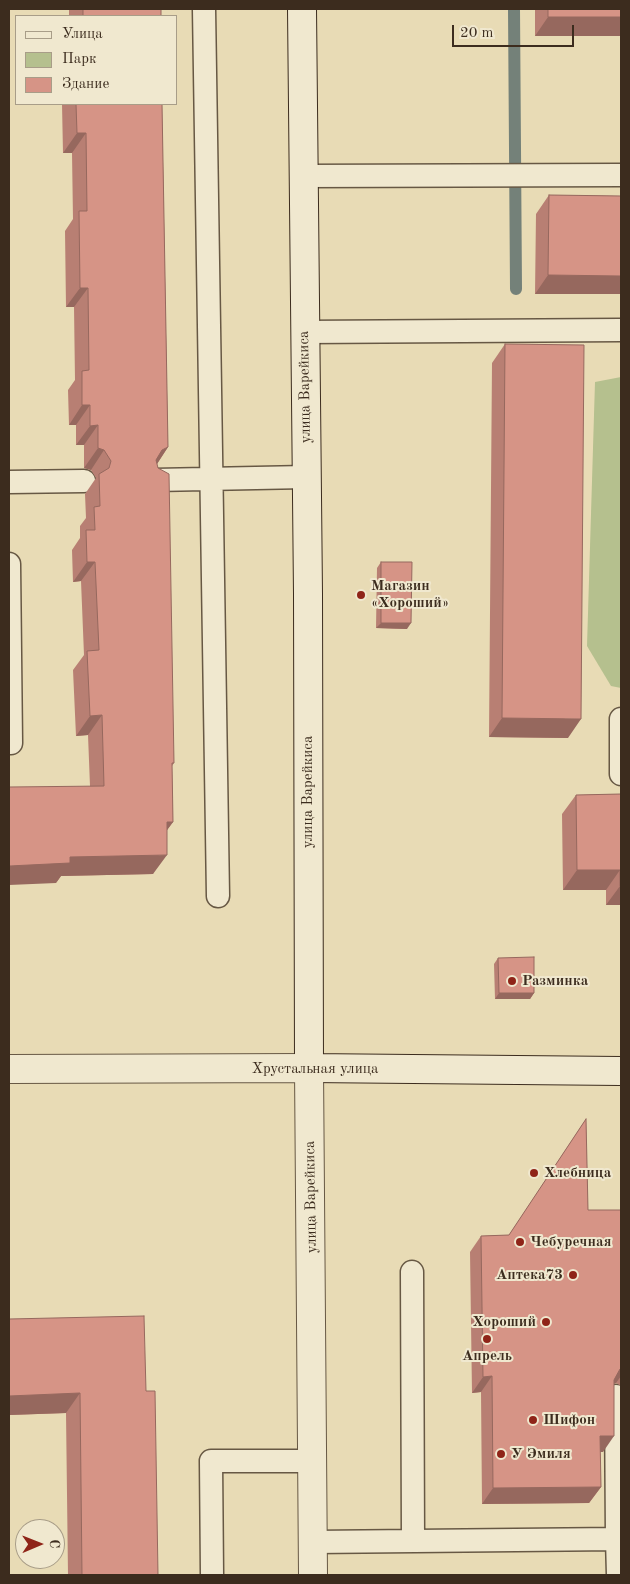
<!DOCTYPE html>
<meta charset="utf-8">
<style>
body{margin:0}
#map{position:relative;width:630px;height:1584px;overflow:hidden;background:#e8dbb5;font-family:"Old Standard TT",serif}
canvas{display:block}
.frame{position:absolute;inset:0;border:10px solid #3c2c1e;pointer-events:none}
.legend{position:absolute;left:15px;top:15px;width:162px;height:90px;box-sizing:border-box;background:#f0e8cf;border:1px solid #a89d88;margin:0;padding:6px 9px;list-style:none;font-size:15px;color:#3c2c1e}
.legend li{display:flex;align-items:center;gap:10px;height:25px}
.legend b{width:25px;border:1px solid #a89d88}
.north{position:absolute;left:15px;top:1519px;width:50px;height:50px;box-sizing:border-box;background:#f0e8cf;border:1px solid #a89d88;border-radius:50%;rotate:89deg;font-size:14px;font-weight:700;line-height:20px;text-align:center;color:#3c2c1e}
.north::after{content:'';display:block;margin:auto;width:18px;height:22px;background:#8f2418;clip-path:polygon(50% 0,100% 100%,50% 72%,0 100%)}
.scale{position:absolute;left:452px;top:25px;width:122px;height:22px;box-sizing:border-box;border:2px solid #3c2c1e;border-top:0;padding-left:6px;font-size:15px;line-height:18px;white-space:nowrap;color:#3c2c1e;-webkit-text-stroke:4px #f0e8cf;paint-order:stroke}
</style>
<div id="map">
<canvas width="630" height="1584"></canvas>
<div class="frame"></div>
<ul class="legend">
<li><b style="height:6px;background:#f0e8cf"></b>Улица</li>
<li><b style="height:14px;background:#b5c08e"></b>Парк</li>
<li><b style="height:14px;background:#d69486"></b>Здание</li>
</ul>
<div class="north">С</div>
<div class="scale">20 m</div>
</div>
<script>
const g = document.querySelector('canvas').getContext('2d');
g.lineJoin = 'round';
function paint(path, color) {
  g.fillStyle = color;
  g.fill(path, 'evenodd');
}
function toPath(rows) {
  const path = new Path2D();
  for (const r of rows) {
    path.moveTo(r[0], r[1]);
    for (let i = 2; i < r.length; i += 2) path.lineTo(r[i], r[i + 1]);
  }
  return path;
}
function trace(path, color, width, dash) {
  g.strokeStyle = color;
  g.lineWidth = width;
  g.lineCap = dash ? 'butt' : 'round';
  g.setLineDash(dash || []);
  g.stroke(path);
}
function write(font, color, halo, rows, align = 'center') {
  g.font = font + ' "Old Standard TT",serif';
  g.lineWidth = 4;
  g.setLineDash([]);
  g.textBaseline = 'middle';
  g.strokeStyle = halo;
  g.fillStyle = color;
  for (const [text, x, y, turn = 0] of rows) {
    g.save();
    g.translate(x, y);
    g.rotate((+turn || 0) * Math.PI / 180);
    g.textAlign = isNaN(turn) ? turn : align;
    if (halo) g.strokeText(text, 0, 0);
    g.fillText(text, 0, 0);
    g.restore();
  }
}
const green = toPath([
 [621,377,621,688,611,686,587,646,595,382]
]);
const stream = toPath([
 [514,9,516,289]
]);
const service = toPath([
 [204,9,218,896],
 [303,176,621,175],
 [304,332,621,330],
 [155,480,306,477],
 [9,482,84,481],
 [9,564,11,743,9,743],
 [621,719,621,774],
 [412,1272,413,1541],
 [616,1396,617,1539,621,1539],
 [313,1542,617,1539,618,1575],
 [212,1575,211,1461,313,1461]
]);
const tertiary = toPath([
 [9,1069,309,1068,313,1575]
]);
const secondary = toPath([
 [302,9,308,594,309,1068,621,1071]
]);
const wall = toPath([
 [69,9,161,9,161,16,69,16],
 [535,9,621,9,621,36,535,36],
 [62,104,162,104,168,447,157,464,174,763,172,766,173,822,167,830,153,874,61,876,56,883,90,786,88,735,76,736,73,670,84,655,81,581,73,582,72,550,80,538,80,526,86,518,85,494,96,478,91,470,84,468,84,445,76,445,76,425,69,425,68,390,75,380,74,307,66,307,65,231,73,219,72,153,63,153],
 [549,195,621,196,621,294,535,294,536,214],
 [505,344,568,738,489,737,492,363],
 [381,562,407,629,376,628,377,568],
 [621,794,621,905,606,905,606,890,563,890,562,814,576,795],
 [498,958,534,993,530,999,495,999,494,964],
 [586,1119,588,1210,621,1210,621,1386,616,1383,614,1384,603,1452,600,1452,601,1487,589,1503,482,1504,481,1392,472,1393,470,1252,481,1236,509,1235],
 [9,1319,146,1391,158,1575,68,1575,66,1413,9,1415]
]);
const shadedWall = toPath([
 [548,17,621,17,621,36,535,36],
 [77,133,86,133,72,153,63,153],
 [548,275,621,276,621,294,535,294],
 [80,288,88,288,74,307,66,307],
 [82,405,90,405,76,425,69,425],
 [98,425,84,445,76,445,90,426],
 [168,447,155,467,148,469,162,450],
 [98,448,104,450,91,470,84,468],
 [87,562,95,562,81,581,73,582],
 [381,623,411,623,407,629,376,628],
 [102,715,88,735,76,736,90,716],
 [502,718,581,719,568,738,489,737],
 [167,822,173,822,159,841],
 [167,855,153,874,61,876,56,883,9,885,9,866,70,857],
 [577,870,620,870,606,890,563,890],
 [620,886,621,886,621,905,606,905],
 [499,993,534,993,530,999,495,999],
 [620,1369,621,1369,621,1376,616,1383,609,1385],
 [492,1376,481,1392,472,1393,483,1377],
 [80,1393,66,1413,9,1415,9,1396],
 [600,1436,614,1436,603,1452,589,1452],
 [601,1487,589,1503,482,1504,493,1488]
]);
const building = toPath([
 [83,9,161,9,161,16,83,16,83,9],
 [548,9,621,9,621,17,548,17,548,9],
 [76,104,162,104,168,447,162,450,156,460,158,468,169,474,174,763,172,763,173,822,167,822,167,855,70,857,70,863,9,866,9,787,104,786,102,715,90,716,87,651,99,650,95,562,87,562,86,530,95,530,94,507,100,506,99,474,109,468,111,461,104,450,98,448,98,425,90,426,90,405,82,405,82,371,89,370,88,288,80,288,79,211,87,211,86,133,77,133,76,104],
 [549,195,621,196,621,276,548,275,549,195],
 [505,344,584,345,581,719,502,718,505,344],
 [381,562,412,562,411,623,381,623,381,562],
 [621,794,621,886,620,886,620,870,577,870,576,795,621,794],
 [534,957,534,993,499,993,498,958,534,957],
 [586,1119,588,1210,621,1210,621,1369,620,1369,614,1380,614,1436,600,1436,601,1487,493,1488,492,1376,483,1377,481,1236,509,1235,586,1119],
 [144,1316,146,1391,155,1391,158,1575,82,1575,80,1393,9,1396,9,1319,144,1316]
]);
const markers = [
 [361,595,5,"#8f2418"],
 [512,981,5,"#8f2418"],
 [534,1173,5,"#8f2418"],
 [520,1242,5,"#8f2418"],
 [573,1275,5,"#8f2418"],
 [546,1322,5,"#8f2418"],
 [487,1339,5,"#8f2418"],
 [533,1420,5,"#8f2418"],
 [501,1454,5,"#8f2418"]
];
const streetNames = [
 ["улица Варейкиса",305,387,-91],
 ["улица Варейкиса",308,792,-90],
 ["Хрустальная улица",315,1069],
 ["улица Варейкиса",311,1197,-91]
];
const poiNames = [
 ["Магазин",371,586],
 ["«Хороший»",371,603],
 ["Разминка",522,981],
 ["Хлебница",544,1173],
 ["Чебуречная",530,1242],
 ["Аптека73",563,1275,"right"],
 ["Хороший",536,1322,"right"],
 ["Апрель",487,1356,"center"],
 ["Шифон",543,1420],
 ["У Эмиля",511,1454]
];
paint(green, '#b5c08e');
trace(stream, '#748179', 12);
trace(service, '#675844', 25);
trace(tertiary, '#675844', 30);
trace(secondary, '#3c2c1e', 30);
trace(service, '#f0e8cf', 22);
trace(tertiary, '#f0e8cf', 28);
trace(secondary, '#f0e8cf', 28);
paint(wall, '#b87f73');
paint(shadedWall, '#96685e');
paint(building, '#d69486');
trace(building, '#96685e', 1);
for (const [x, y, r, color] of markers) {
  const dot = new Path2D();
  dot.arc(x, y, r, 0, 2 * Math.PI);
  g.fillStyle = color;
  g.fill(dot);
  trace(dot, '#f0e8cf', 2);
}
write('15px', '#3c2c1e', '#f0e8cf', streetNames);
write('bold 15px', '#3c2c1e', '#f0e8cf', poiNames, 'left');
</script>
